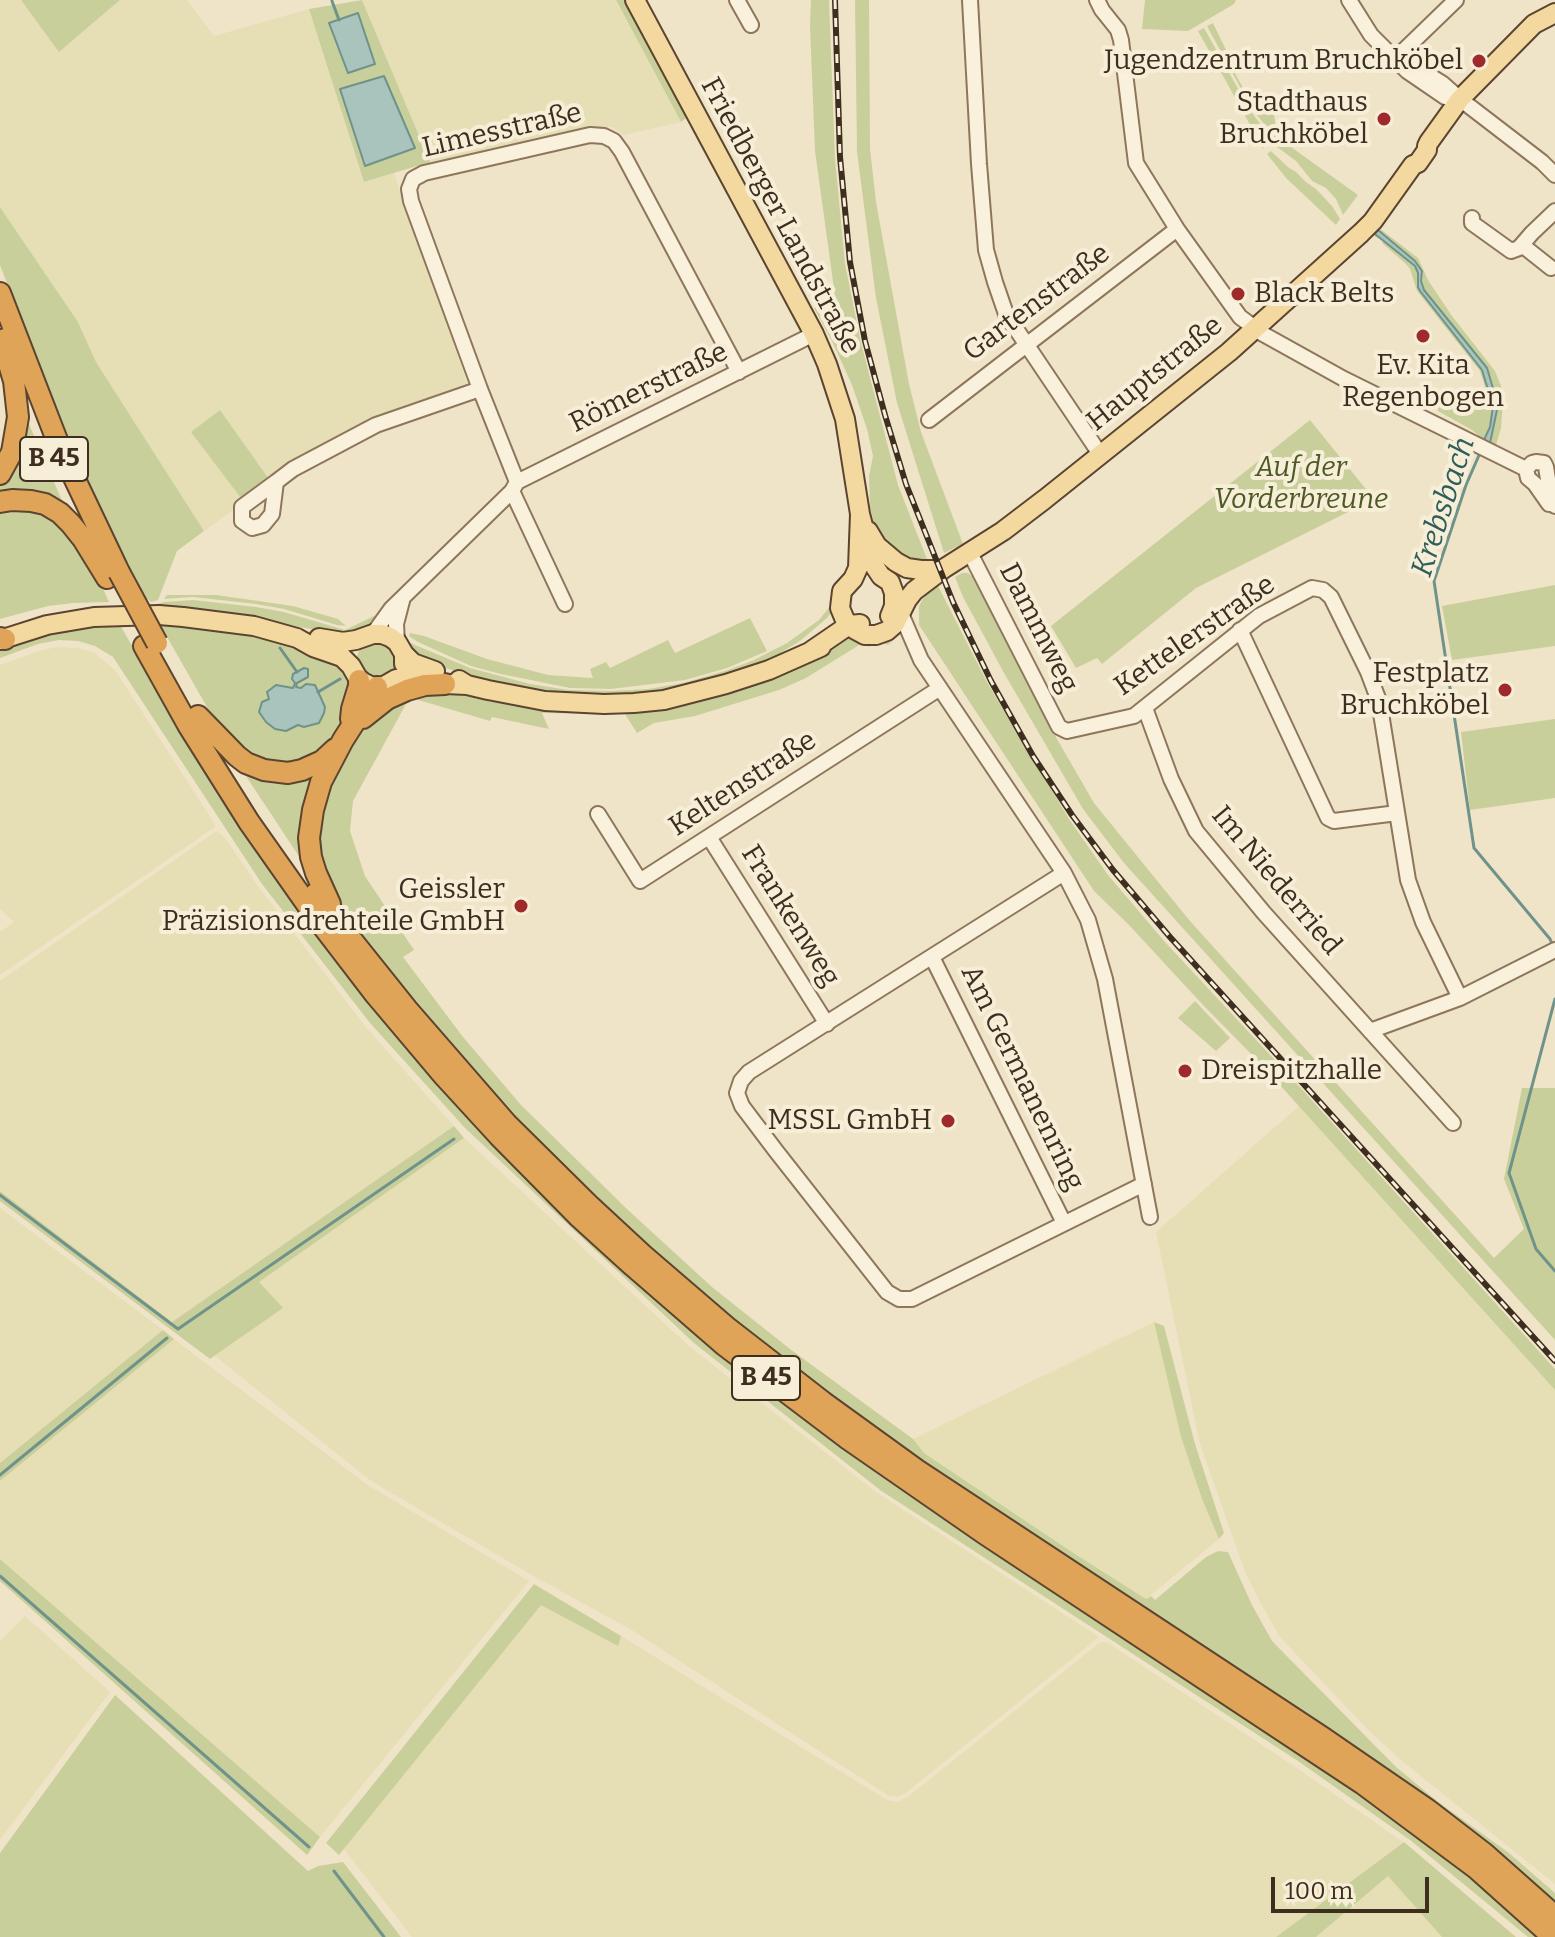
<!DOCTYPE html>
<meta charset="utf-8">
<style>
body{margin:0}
#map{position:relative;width:1555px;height:1937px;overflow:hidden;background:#f0e4c8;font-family:Bitter,serif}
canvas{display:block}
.scale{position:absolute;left:1271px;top:1877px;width:158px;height:36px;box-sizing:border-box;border:4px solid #3d2e20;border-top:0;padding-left:10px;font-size:24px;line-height:28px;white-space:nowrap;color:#3d2e20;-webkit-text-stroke:6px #f7eed8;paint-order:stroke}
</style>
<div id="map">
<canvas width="1555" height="1937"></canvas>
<div class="scale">100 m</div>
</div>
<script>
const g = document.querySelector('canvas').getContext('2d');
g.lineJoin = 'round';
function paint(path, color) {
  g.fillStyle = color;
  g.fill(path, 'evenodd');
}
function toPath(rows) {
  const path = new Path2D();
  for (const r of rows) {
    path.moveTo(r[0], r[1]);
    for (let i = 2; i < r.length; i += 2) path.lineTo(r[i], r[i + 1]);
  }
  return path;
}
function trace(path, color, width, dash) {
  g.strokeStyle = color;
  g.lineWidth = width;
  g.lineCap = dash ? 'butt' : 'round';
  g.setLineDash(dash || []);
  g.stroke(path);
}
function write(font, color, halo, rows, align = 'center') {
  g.font = font + ' Bitter,serif';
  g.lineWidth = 8;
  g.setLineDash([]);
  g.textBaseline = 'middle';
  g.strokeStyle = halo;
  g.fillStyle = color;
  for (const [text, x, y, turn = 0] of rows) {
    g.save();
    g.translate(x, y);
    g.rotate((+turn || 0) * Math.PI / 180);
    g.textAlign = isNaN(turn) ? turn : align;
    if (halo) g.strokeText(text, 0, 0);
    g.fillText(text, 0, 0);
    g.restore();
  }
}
const farmland = toPath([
 [0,0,21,0,60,51,120,0,187,0,214,36,309,9,364,182,394,173,468,386,384,416,325,443,271,482,220,411,244,502,204,531,96,362,78,322,0,207],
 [362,0,616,0,681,122,624,135,612,127,594,128,430,162],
 [58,647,78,648,93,652,115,670,215,824,215,827,0,975,0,932,14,922,0,909,0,665,42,650],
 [215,832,220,833,225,838,258,886,365,1026,454,1126,172,1322,0,1191,0,981],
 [1299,1106,1555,1390,1555,1884,1402,1761,1369,1731,1280,1637,1260,1602,1244,1569,1200,1444,1156,1232],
 [464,1138,689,1346,876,1492,1099,1637,907,1792,898,1797,889,1796,630,1629,537,1578,371,1481,215,1356,282,1308,258,1282],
 [0,1208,163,1330,0,1463],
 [1154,1322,1181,1437,1202,1499,1219,1539,1146,1599,1072,1552,924,1453,913,1439],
 [174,1339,366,1484,529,1581,320,1837,0,1559,0,1481],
 [541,1604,618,1645,621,1636,887,1800,898,1802,909,1796,1098,1644,1103,1642,1108,1643,1294,1766,1403,1842,1276,1937,412,1937,344,1849],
 [25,1616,110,1692,0,1840,0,1641],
 [1388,1876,1442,1937,1316,1937]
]);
const green = toPath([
 [21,0,120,0,59,52],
 [362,0,430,162,364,182,309,9],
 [616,0,628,0,689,116,681,122],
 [811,0,829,0,835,159,845,264,861,343,898,485,927,559,915,560,900,555,887,544,874,524,870,508,869,476,873,456,867,429,852,385,832,341,814,308,835,296,815,151,810,27],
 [855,0,869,0,870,149,876,202,909,384,921,432,963,544,944,553,897,403,876,298,857,152],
 [1145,0,1236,0,1234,4,1188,31,1142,29],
 [1213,23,1226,50,1223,51,1243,88,1246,87,1269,106,1283,111,1282,114,1276,113,1274,115,1276,127,1277,129,1281,129,1286,126,1288,130,1274,140,1268,135,1267,127,1252,109,1207,26],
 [1204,28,1250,110,1261,125,1268,141,1268,145,1263,148,1198,31],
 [1284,142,1358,195,1343,215,1336,199,1326,188,1312,181,1296,161,1277,147],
 [1271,151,1289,168,1295,171,1306,182,1316,189,1332,206,1340,219,1336,225,1286,178,1267,154],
 [0,207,78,322,96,362,204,531,177,551,158,600,151,602,146,598,86,481,61,424,0,265],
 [1379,228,1418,258,1428,280,1452,316,1495,371,1501,386,1503,401,1501,428,1496,445,1490,443,1498,405,1491,378,1468,344,1424,290,1421,281,1422,271,1415,261,1378,230],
 [1375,234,1415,266,1418,273,1418,287,1420,291,1482,370,1490,393,1493,413,1490,427,1484,440,1472,430,1438,411,1438,408,1460,393,1489,409,1487,393,1480,371,1417,291,1410,269,1406,264,1382,243,1383,241,1374,236],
 [220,410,271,482,244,502,191,432],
 [25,415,67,512,0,497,0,482],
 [1310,420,1374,499,1196,588,1102,664,1097,658,1076,668,1051,626],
 [15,504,58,518,101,584,109,602,73,603,48,606,0,619,0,507],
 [962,573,968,573,974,578,1057,739,1094,803,1190,921,1494,1258,1524,1229,1504,1179,1522,1088,1555,1088,1555,1340,1124,863,1083,809,1004,673,963,597,955,577],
 [937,584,988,684,1069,819,1108,875,1165,942,1299,1086,1555,1369,1555,1390,1260,1063,1202,1004,1129,925,1094,891,919,625,919,606,924,597],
 [1555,585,1555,646,1452,660,1442,606],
 [167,595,216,595,293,606,338,619,346,626,337,625,284,609,256,604,193,597,164,599],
 [193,600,256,607,284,612,345,630,374,616,379,616,372,625,350,636,255,619,150,606,164,602],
 [831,605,832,612,827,618,800,641,767,661,699,686,640,695,576,697,524,689,426,663,419,660,404,642,402,625,408,642,470,668,530,684,569,690,611,691,648,689,683,683,728,670,754,660,787,643,819,620],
 [750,618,767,651,727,668,685,680,611,689,570,688,501,674,471,666,418,642,409,636,410,633,424,636,487,659,548,675,593,678,590,669,606,662,610,668,668,640,675,653],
 [117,620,210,779,241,828,343,969,368,1000,812,1421,903,1489,1418,1830,1543,1937,1528,1937,1410,1840,1298,1761,880,1490,694,1343,465,1128,370,1023,262,884,113,657,95,646,78,641,59,640,38,644,0,658,0,649,70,626],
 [158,621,252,633,339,660,352,685,350,700,342,724,327,748,283,768,241,752,212,716],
 [299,670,303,680,298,683,296,687,301,688,315,686,325,707,299,725,286,731,275,729,266,722,262,702,269,699,267,692,276,685,293,689,295,683,293,674],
 [854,637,886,638,893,640,888,645,878,641,869,647,864,642,806,678,779,690,695,716,654,723,637,733,625,714,542,713,549,729,492,717,490,721,415,699,406,704,353,801,350,831,365,876,414,950,403,957,463,1037,521,1105,628,1210,712,1287,790,1349,913,1439,924,1453,1072,1552,1146,1599,1151,1596,1155,1600,1206,1557,1218,1551,1228,1552,1252,1605,1272,1641,1395,1766,1437,1801,1509,1853,1555,1893,1555,1906,856,1417,695,1292,551,1156,469,1071,352,927,330,890,322,862,318,834,323,804,337,769,369,719,378,710,435,689,492,702,574,709,788,668,846,639],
 [373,639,394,648,397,663,395,671,382,680,366,677,357,664,357,656,360,649,365,643],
 [1555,719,1555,798,1470,810,1461,732],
 [322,766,306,867,242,770],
 [1195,1001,1230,1038,1216,1051,1178,1018],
 [454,1126,464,1138,259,1282,283,1308,210,1359,0,1201,0,1191,172,1322],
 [1154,1322,1164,1326,1195,1444,1224,1533,1219,1539,1202,1499,1181,1437],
 [163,1330,174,1339,0,1481,0,1463],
 [0,1559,320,1837,307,1855,0,1581],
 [534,1584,621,1636,618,1646,541,1605,339,1855,326,1843],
 [115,1695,308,1871,318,1866,343,1862,401,1937,0,1937,0,1853],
 [1404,1842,1516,1937,1442,1937,1388,1876,1316,1937,1276,1937]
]);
const water = toPath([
 [358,13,375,64,348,73,329,23,358,13],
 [384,76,415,148,365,166,340,89,384,76],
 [1378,230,1415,261,1422,271,1421,281,1424,290,1487,368,1498,405,1490,443,1484,440,1490,427,1493,406,1482,370,1420,291,1418,287,1418,273,1415,266,1375,234,1378,230],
 [304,668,308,669,308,677,297,683,296,687,301,688,306,684,315,685,325,707,324,713,319,723,304,727,298,725,286,731,275,729,266,722,259,712,262,702,269,699,267,692,276,685,293,688,295,683,292,679,293,674,304,668]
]);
const stream = toPath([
 [332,1,339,20],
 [1480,453,1466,485,1434,581,1474,848,1550,939,1553,946],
 [280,648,297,672],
 [318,692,340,679],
 [1555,999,1509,1173,1536,1249,1555,1271],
 [0,1195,178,1329,454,1139],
 [0,1475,167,1338],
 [0,1576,309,1847],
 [334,1871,384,1937]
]);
const minor = toPath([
 [737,0,751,25],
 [970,0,979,164,986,250,995,282,1006,314,1100,454],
 [1097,0,1102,10,1118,30,1121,40,1136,163,1177,229,1240,317,1263,334,1344,379,1526,469],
 [1349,0,1371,35,1407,71,1445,97,1454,98],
 [1395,59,1456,0],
 [1401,63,1411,64,1443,84,1460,99,1542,162,1555,175],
 [1472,218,1472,223,1511,251,1519,248,1532,233,1555,211],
 [1522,245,1551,268],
 [929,420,1177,229],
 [1526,469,1532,463,1536,462,1544,463,1546,467,1549,485,1555,506],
 [1526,469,1528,478,1535,484,1549,504],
 [276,482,242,507,242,521,252,528,263,525,272,514,276,482,293,469,376,425,480,389],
 [517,482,480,389,411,201,409,189,413,179,424,173,590,135,604,136,614,141,622,152,739,372],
 [512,491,565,604],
 [970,553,1059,727,1067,731,1134,716,1259,616,1312,588,1323,590,1331,597,1368,672,1379,701,1408,880,1423,922,1460,998],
 [899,609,921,660,1064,873,1088,920,1105,979,1150,1217],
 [1240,630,1328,818,1334,821,1397,813],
 [373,634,391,609,512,491,517,482,814,334],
 [397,642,396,624,402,601],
 [1145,708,1171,779,1196,831,1264,913,1453,1123],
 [598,814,640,881,940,688],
 [709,837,827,1024],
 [1064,873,749,1072,741,1081,737,1093,742,1106,776,1151,887,1292,899,1299,912,1299,1144,1184],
 [932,957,1064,1223],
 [1370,1031,1460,998,1555,950]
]);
const major = toPath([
 [635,0,814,334,827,364,845,419,860,514,873,564,881,576,890,582,894,593,894,606,890,616],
 [860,514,858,568,853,579,842,591,840,608,845,620,854,629,865,635,876,635,887,631,895,624,907,600,914,591,943,569,1003,531,1045,499,1229,352,1361,233,1373,221,1413,165,1418,163,1427,150,1427,146,1429,142,1460,99,1534,24,1555,13],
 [868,531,877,546,896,562,907,568,921,570,937,570],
 [319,638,343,642,356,640,373,634,382,634,390,637,397,642,404,654,404,664],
 [0,640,47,625,94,617,159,615,183,617,254,626,297,638,313,647,342,657,351,666,359,680,372,687,384,686,396,679,413,676,445,684,467,685],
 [811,651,849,625,860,624],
 [404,654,413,663,435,671],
 [459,680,467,685,488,690,545,701,604,704,634,703,664,700,726,684,769,670,821,647]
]);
const highway = toPath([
 [0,293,60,448,119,572],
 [0,474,12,452,18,417,14,381,6,354,5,339],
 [0,502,12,500,31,501,45,504,60,513,71,524,83,539,107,578],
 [0,638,5,639],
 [144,646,188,725,249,822,318,920,374,993,444,1076,499,1136,578,1216,633,1266,724,1345,848,1439,985,1534,1363,1784,1477,1869,1553,1937],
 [198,716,237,756,246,763,264,770,288,773,302,770,322,761,335,749],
 [363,718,387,699,407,690,425,685,445,684],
 [351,719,352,709,359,686,359,680],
 [315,894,407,1009,507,1124,589,1205,643,1255,729,1329,823,1402,917,1470,1322,1737,1428,1810,1485,1854,1555,1916],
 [330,904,316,873,311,857,309,838,313,810,321,782,343,740,377,687]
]);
const rail = toPath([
 [835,0,840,157,850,262,865,341,885,415,906,484,953,602,991,681,1033,756,1072,815,1113,870,1170,937,1555,1361]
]);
const highwayBridge = toPath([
 [119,572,157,643]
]);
const markers = [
 [1479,61,8,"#9e2a2b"],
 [1384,119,8,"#9e2a2b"],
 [1238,294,8,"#9e2a2b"],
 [1423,336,8,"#9e2a2b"],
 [1505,690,8,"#9e2a2b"],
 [521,906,8,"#9e2a2b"],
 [1185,1071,8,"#9e2a2b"],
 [948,1121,8,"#9e2a2b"]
];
const shields = [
 [54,459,68],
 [766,1378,68]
];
const shieldNames = [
 ["B 45",54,459],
 ["B 45",766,1378]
];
const poiNames = [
 ["Jugendzentrum Bruchköbel",1463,61],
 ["Stadthaus",1368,103],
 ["Bruchköbel",1368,135],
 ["Black Belts",1254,294,"left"],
 ["Ev. Kita",1423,366,"center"],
 ["Regenbogen",1423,398,"center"],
 ["Festplatz",1489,674],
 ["Bruchköbel",1489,706],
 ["Geissler",505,890],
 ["Präzisionsdrehteile GmbH",505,922],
 ["Dreispitzhalle",1201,1071,"left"],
 ["MSSL GmbH",932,1121]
];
const streetNames = [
 ["Limesstraße",502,131,-13],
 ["Friedberger Landstraße",780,216,62],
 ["Gartenstraße",1037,303,-37],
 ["Hauptstraße",1155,374,-39],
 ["Römerstraße",649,388,-26],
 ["Dammweg",1038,628,63],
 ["Kettelerstraße",1195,636,-35],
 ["Keltenstraße",743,784,-33],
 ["Im Niederried",1276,881,50],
 ["Frankenweg",790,916,58],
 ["Am Germanenring",1022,1078,64]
];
const parkNames = [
 ["Auf der",1301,468],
 ["Vorderbreune",1301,500]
];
const waterNames = [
 ["Krebsbach",1444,507,-72]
];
paint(farmland, '#e6deb5');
paint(green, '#c9cf9b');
paint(water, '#a9c4bc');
trace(water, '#6f938a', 2);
trace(stream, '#6f938a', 3);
trace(minor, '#8d765c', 18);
trace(major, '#5b4430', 22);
trace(highway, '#5b4430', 24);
trace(minor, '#faf1dc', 14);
trace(major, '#f3d9a0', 18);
trace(highway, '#e0a458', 20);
trace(rail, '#3d2e20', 6);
trace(rail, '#f7eed8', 3, [9]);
trace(highwayBridge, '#5b4430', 24, []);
trace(highwayBridge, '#e0a458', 20);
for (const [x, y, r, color] of markers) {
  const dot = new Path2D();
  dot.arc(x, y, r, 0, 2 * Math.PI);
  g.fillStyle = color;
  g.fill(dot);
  trace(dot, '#f7eed8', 3);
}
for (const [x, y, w] of shields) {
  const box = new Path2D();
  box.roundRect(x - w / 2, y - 22, w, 44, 6);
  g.fillStyle = '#f7eed8';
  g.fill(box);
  trace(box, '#3d2e20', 2);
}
write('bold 26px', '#3d2e20', null, shieldNames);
write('28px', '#3d2e20', '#f7eed8', poiNames, 'right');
write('28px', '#3d2e20', '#f7eed8', streetNames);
write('italic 28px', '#4d5a26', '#f7eed8', parkNames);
write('italic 30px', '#2f5d5a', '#f7eed8', waterNames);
</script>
